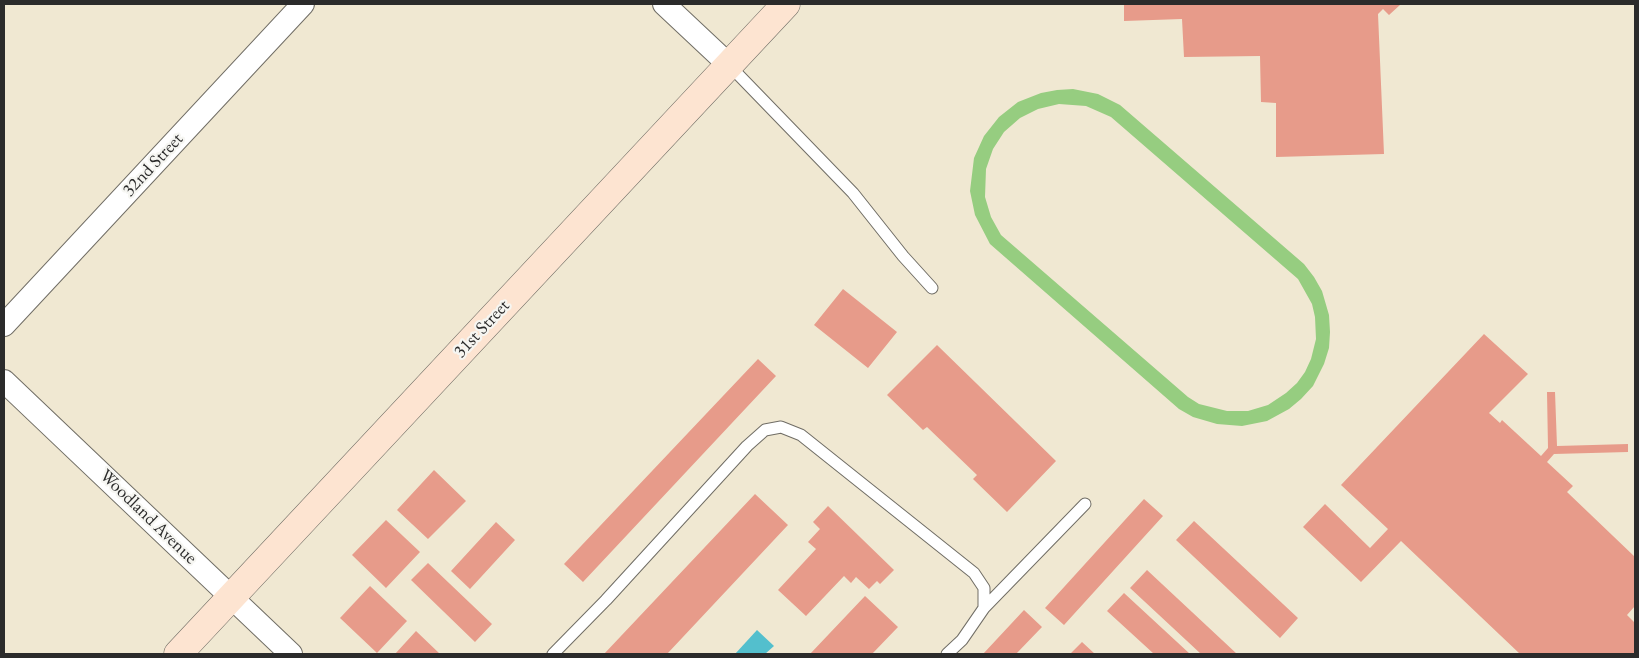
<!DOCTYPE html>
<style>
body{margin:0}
#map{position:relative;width:1639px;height:658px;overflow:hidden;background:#f0e8d2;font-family:"EB Garamond",serif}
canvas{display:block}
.frame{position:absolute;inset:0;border:5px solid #2b2b2b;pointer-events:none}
</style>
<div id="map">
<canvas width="1639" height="658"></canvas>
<div class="frame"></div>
</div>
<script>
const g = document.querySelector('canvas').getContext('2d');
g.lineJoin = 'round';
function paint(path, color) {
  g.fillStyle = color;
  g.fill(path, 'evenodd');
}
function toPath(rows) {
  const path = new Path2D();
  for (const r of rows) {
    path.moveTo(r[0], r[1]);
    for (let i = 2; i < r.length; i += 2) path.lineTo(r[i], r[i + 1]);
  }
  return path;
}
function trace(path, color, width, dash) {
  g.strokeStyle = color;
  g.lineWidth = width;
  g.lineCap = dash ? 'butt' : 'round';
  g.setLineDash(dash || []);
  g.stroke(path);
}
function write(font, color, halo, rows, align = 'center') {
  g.font = font + ' "EB Garamond",serif';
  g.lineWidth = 4.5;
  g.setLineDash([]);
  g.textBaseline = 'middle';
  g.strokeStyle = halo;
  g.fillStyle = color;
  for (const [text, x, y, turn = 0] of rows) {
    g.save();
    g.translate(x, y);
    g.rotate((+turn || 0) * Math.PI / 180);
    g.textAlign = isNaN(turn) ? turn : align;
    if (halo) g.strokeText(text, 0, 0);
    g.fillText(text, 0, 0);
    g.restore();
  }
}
const green = toPath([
 [1073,89,1098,94,1120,105,1304,264,1314,277,1322,291,1329,315,1330,332,1329,348,1324,364,1313,386,1301,399,1289,409,1267,421,1242,426,1217,424,1193,417,1179,409,990,244,975,215,970,191,974,158,984,136,999,117,1018,102,1041,93,1057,90],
 [1059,104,1086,106,1111,117,1298,279,1312,304,1315,317,1316,339,1311,359,1305,372,1297,383,1286,393,1268,405,1248,411,1227,411,1199,404,1188,397,1001,235,991,217,985,197,986,169,993,149,1004,132,1020,118,1038,109]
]);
const water = toPath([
 [757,630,774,646,765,654,735,654]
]);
const building = toPath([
 [1124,4,1399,4,1400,5,1389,15,1383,9,1378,14,1384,154,1276,157,1276,103,1261,102,1260,56,1184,57,1182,19,1124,21],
 [843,289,897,332,868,368,814,325],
 [1484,334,1528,374,1489,413,1500,423,1502,420,1541,456,1548,448,1547,392,1555,392,1557,446,1628,444,1628,452,1554,454,1547,462,1573,486,1567,492,1635,557,1635,606,1627,615,1635,623,1635,654,1520,654,1401,541,1361,582,1303,527,1325,504,1370,548,1388,529,1341,485],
 [937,345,1056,461,1007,512,973,479,977,475,927,427,923,430,887,395],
 [758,359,776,376,583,582,564,564],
 [434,470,466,501,428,539,397,510],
 [755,494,788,525,667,654,604,654],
 [1144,499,1163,516,1064,625,1045,608],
 [828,506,894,570,880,584,877,581,869,589,856,577,851,583,844,576,806,616,778,590,816,549,808,542,820,529,813,522],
 [386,520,420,552,386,588,352,555],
 [1194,521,1298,618,1280,638,1176,540],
 [496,522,515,540,470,589,451,571],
 [428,563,492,624,475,642,411,580],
 [1147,570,1237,654,1201,654,1130,588],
 [370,586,407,621,377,653,340,618],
 [1124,593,1190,654,1154,654,1107,611],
 [865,596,898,627,872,654,810,654],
 [1024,610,1042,627,1016,654,983,654],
 [416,631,440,654,395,654],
 [1082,642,1095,654,1070,654]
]);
const lane = toPath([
 [729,65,853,193,903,256,932,288],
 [984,608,1085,504],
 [553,654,606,600,747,446,765,430,781,427,801,435,974,573,984,588,984,608,962,640,947,654]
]);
const street = toPath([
 [664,4,729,65],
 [4,325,303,4],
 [4,381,291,654]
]);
const secondary = toPath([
 [178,654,786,4]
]);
const streetNames = [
 ["32nd Street",153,165,-47],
 ["31st Street",482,329,-47],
 ["Woodland Avenue",148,517,44]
];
paint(green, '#96cd80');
paint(water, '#53bfcd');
paint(building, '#e79b8a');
trace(lane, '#706d65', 13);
trace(street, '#706d65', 24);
trace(secondary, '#706d65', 29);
trace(lane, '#fff', 11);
trace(street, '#fff', 22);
trace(secondary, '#fde4d1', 28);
write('18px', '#2b2b2b', '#f6f6f2', streetNames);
</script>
